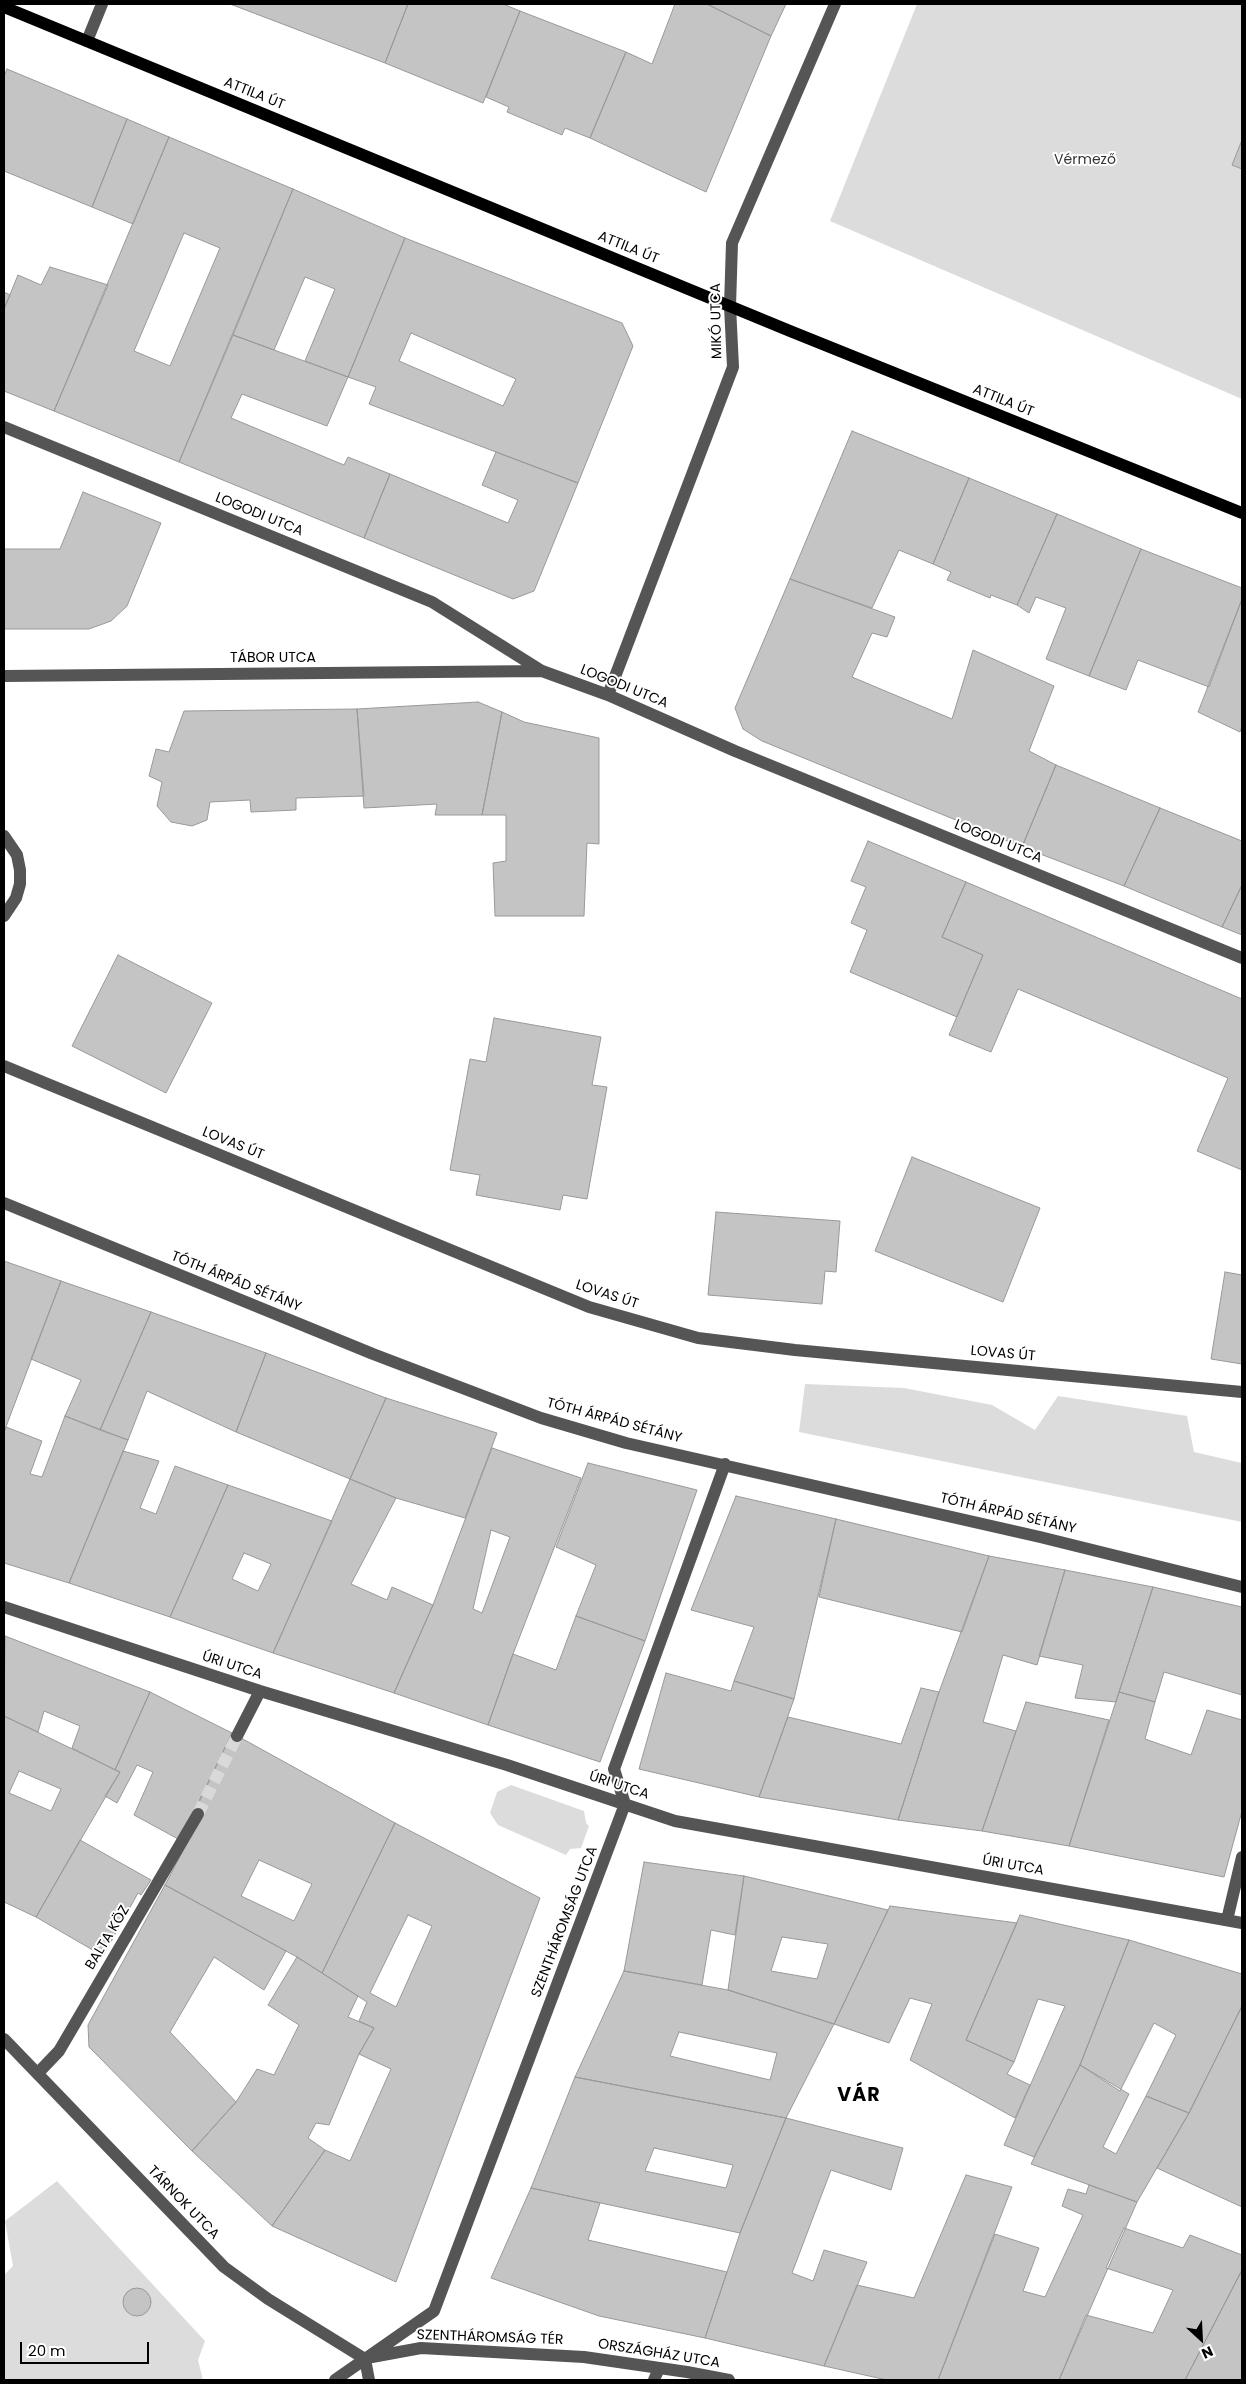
<!DOCTYPE html>
<meta charset="utf-8">
<style>
body{margin:0}
#map{position:relative;width:1246px;height:2384px;overflow:hidden;background:#fff;font-family:Poppins,sans-serif}
canvas{display:block}
.frame{position:absolute;inset:0;border:5px solid #000;pointer-events:none}
.north{position:absolute;left:1176px;top:2314px;width:50px;height:50px;-webkit-text-stroke:4px #fff;paint-order:stroke;rotate:155deg;font-size:14px;font-weight:700;line-height:20px;text-align:center;color:#000}
.north::after{content:'';display:block;margin:auto;width:18px;height:22px;background:#000;clip-path:polygon(50% 0,100% 100%,50% 72%,0 100%)}
.scale{position:absolute;left:20px;top:2342px;width:129px;height:22px;box-sizing:border-box;border:2px solid #000;border-top:0;padding-left:6px;font-size:15px;line-height:18px;white-space:nowrap;color:#000;-webkit-text-stroke:4px #fff;paint-order:stroke}
</style>
<div id="map">
<canvas width="1246" height="2384"></canvas>
<div class="frame"></div>
<div class="north">N</div>
<div class="scale">20 m</div>
</div>
<script>
const g = document.querySelector('canvas').getContext('2d');
g.lineJoin = 'round';
function paint(path, color) {
  g.fillStyle = color;
  g.fill(path, 'evenodd');
}
function toPath(rows) {
  const path = new Path2D();
  for (const r of rows) {
    if (r.length === 3) {
      path.moveTo(r[0] + r[2], r[1]);
      path.arc(r[0], r[1], r[2], 0, 2 * Math.PI);
      continue;
    }
    path.moveTo(r[0], r[1]);
    for (let i = 2; i < r.length; i += 2) path.lineTo(r[i], r[i + 1]);
  }
  return path;
}
function trace(path, color, width, dash) {
  g.strokeStyle = color;
  g.lineWidth = width;
  g.lineCap = dash ? 'butt' : 'round';
  g.setLineDash(dash || []);
  g.stroke(path);
}
function write(font, color, halo, rows, align = 'center') {
  g.font = font + ' Poppins,sans-serif';
  g.lineWidth = 4;
  g.setLineDash([]);
  g.textBaseline = 'middle';
  g.strokeStyle = halo;
  g.fillStyle = color;
  for (const [text, x, y, turn = 0] of rows) {
    g.save();
    g.translate(x, y);
    g.rotate((+turn || 0) * Math.PI / 180);
    g.textAlign = isNaN(turn) ? turn : align;
    if (halo) g.strokeText(text, 0, 0);
    g.fillText(text, 0, 0);
    g.restore();
  }
}
const green = toPath([
 [917,4,1242,4,1242,399,830,221],
 [805,1384,904,1388,992,1405,1035,1430,1058,1396,1187,1416,1194,1452,1242,1463,1242,1522,799,1432],
 [511,1785,584,1811,586,1823,589,1826,581,1848,570,1849,566,1855,498,1825,490,1813,497,1792],
 [57,2181,205,2341,198,2360,203,2380,4,2380,4,2275,13,2266,5,2221]
]);
const building = toPath([
 [230,4,408,4,385,63,230,4],
 [408,4,503,4,520,11,483,103,385,63,408,4],
 [675,4,707,4,771,36,706,192,590,138,626,52,652,64,675,4],
 [707,4,786,4,771,36,707,4],
 [520,11,626,52,590,138,565,128,562,135,507,112,509,107,486,97,520,11],
 [7,69,127,119,92,207,4,171,4,76,7,69],
 [127,119,169,137,133,224,92,207,127,119],
 [169,137,293,189,179,462,54,411,169,137],
 [184,233,220,248,170,366,134,351,184,233],
 [1242,140,1242,169,1232,165,1242,140],
 [293,189,405,238,348,377,305,361,335,289,305,277,274,350,233,335,293,189],
 [405,238,622,323,633,346,578,483,369,404,376,387,348,377,405,238],
 [411,333,516,379,503,406,399,361,411,333],
 [50,267,108,285,54,411,4,391,4,309,18,275,41,285,50,267],
 [4,292,10,295,4,309,4,292],
 [233,335,348,377,327,426,242,394,231,418,344,465,348,457,390,474,364,538,179,462,233,335],
 [852,431,969,478,933,564,899,550,872,608,790,579,852,431],
 [496,452,578,483,534,591,513,599,364,538,390,474,508,523,518,500,482,485,496,452],
 [969,478,1057,514,1017,605,991,595,990,598,947,580,951,572,933,564,969,478],
 [83,492,161,523,127,606,111,621,89,629,4,629,4,549,60,549,83,492],
 [1057,514,1141,549,1089,676,1046,659,1066,608,1036,597,1029,613,1017,605,1057,514],
 [1141,549,1242,588,1242,599,1209,687,1138,660,1126,690,1089,676,1141,549],
 [790,579,895,617,887,637,872,633,852,677,952,719,973,650,1054,686,1029,751,1056,765,1022,847,762,741,743,729,735,708,790,579],
 [1242,599,1242,726,1240,732,1198,712,1242,599],
 [478,702,502,712,482,815,435,815,437,804,364,808,357,709,478,702],
 [357,709,364,796,296,798,296,810,251,812,250,800,210,802,207,820,192,826,171,822,157,806,162,782,149,776,156,749,169,752,184,711,357,709],
 [502,712,524,722,599,738,599,844,587,843,584,916,495,916,493,863,506,861,506,815,482,815,502,712],
 [1056,765,1160,808,1124,886,1022,847,1056,765],
 [1160,808,1242,841,1242,885,1222,927,1124,886,1160,808],
 [868,841,966,882,942,937,983,955,957,1017,850,972,867,930,851,923,866,887,851,881,868,841],
 [966,882,1242,999,1242,1170,1197,1151,1228,1078,1018,989,991,1052,949,1035,983,955,942,937,966,882],
 [1242,885,1242,935,1222,927,1242,885],
 [118,955,212,1003,166,1093,72,1046,118,955],
 [494,1018,601,1037,592,1085,607,1087,587,1199,563,1195,560,1210,476,1195,480,1175,450,1170,470,1059,486,1062,494,1018],
 [912,1157,1040,1208,1003,1302,875,1251,912,1157],
 [716,1212,840,1221,836,1272,825,1271,822,1304,708,1295,716,1212],
 [4,1261,61,1281,4,1432,4,1261],
 [1225,1272,1242,1275,1242,1364,1211,1359,1225,1272],
 [61,1281,151,1312,100,1430,65,1416,81,1380,31,1359,61,1281],
 [151,1312,266,1353,236,1432,147,1391,128,1440,100,1430,151,1312],
 [266,1353,386,1398,350,1479,236,1432,266,1353],
 [386,1398,497,1433,465,1518,396,1498,350,1479,386,1398],
 [65,1416,128,1440,69,1583,4,1563,4,1432,6,1427,42,1441,30,1474,42,1477,65,1416],
 [492,1448,581,1478,513,1654,488,1725,394,1693,433,1605,492,1448],
 [491,1530,510,1537,482,1613,473,1609,491,1530],
 [123,1451,159,1461,140,1508,156,1514,175,1466,228,1485,170,1617,69,1583,123,1451],
 [588,1463,697,1490,645,1641,576,1616,596,1565,556,1547,588,1463],
 [350,1479,396,1498,351,1584,387,1600,392,1587,433,1605,394,1693,273,1653,350,1479],
 [228,1485,332,1521,273,1653,170,1617,228,1485],
 [244,1553,271,1564,258,1591,232,1579,244,1553],
 [736,1496,836,1519,794,1699,734,1681,754,1627,691,1610,736,1496],
 [836,1519,989,1556,962,1632,819,1597,836,1519],
 [989,1556,1065,1570,1037,1665,1003,1655,983,1722,1016,1731,982,1831,898,1820,939,1692,989,1556],
 [1065,1570,1153,1587,1116,1702,1075,1698,1083,1665,1039,1656,1065,1570],
 [1153,1587,1242,1607,1242,1695,1164,1672,1155,1702,1119,1692,1153,1587],
 [576,1616,645,1641,600,1762,488,1725,513,1654,556,1670,576,1616],
 [5,1636,150,1692,115,1770,72,1748,80,1726,44,1711,38,1732,4,1716,5,1636],
 [666,1673,731,1691,734,1681,794,1699,759,1797,639,1769,666,1673],
 [921,1688,939,1692,898,1820,759,1797,788,1717,901,1744,921,1688],
 [150,1692,232,1733,180,1840,134,1815,153,1772,137,1765,117,1803,105,1796,120,1772,115,1770,150,1692],
 [1119,1692,1155,1702,1145,1739,1191,1755,1207,1710,1242,1720,1242,1811,1224,1877,1069,1846,1119,1692],
 [1026,1702,1109,1720,1069,1846,982,1831,1026,1702],
 [4,1716,120,1772,36,1917,4,1902,4,1716],
 [19,1771,61,1789,51,1811,9,1793,19,1771],
 [232,1733,395,1823,322,1973,297,1957,165,1885,201,1816,194,1813,232,1733],
 [259,1860,312,1884,294,1921,241,1896,259,1860],
 [395,1823,540,1898,396,2282,272,2226,325,2150,350,2161,391,2069,359,2054,374,2028,359,2021,367,2002,322,1973,395,1823],
 [408,1915,432,1926,396,2007,370,1993,408,1915],
 [80,1840,151,1880,141,1895,138,1893,103,1956,36,1917,80,1840],
 [644,1862,744,1876,735,1935,711,1930,702,1985,624,1971,644,1862],
 [744,1876,888,1910,834,2024,728,1990,744,1876],
 [782,1937,828,1944,817,1979,771,1971,782,1937],
 [165,1885,286,1951,264,1990,214,1957,170,2032,236,2102,192,2151,89,2047,88,2025,165,1885],
 [890,1906,1017,1923,966,2040,1014,2062,1007,2074,1030,2085,1015,2118,910,2060,932,2004,910,1998,889,2043,834,2024,890,1906],
 [1020,1915,1129,1940,1080,2065,1034,2157,1004,2145,1065,2006,1038,1999,1014,2062,966,2040,1020,1915],
 [1129,1940,1242,1974,1242,2006,1189,2113,1146,2096,1176,2035,1154,2023,1120,2091,1080,2065,1129,1940],
 [297,1957,358,1996,348,2017,374,2028,359,2054,329,2125,316,2123,308,2138,325,2150,272,2226,192,2151,236,2102,257,2069,274,2075,299,2025,268,2005,297,1957],
 [624,1971,728,1990,834,2024,786,2118,575,2077,624,1971],
 [679,2032,777,2053,770,2080,670,2056,679,2032],
 [1242,2006,1242,2207,1157,2168,1189,2113,1242,2006],
 [1080,2065,1129,2094,1103,2147,1116,2154,1146,2096,1189,2113,1137,2202,1031,2164,1080,2065],
 [575,2077,786,2118,740,2233,531,2188,575,2077],
 [654,2148,733,2165,726,2188,645,2171,654,2148],
 [786,2118,903,2148,891,2190,831,2170,792,2273,813,2281,824,2250,867,2262,824,2366,705,2338,740,2233,786,2118],
 [966,2175,1012,2187,938,2380,887,2380,824,2366,857,2285,914,2298,966,2175],
 [1089,2185,1137,2202,1059,2380,938,2380,995,2234,1039,2248,1023,2291,1045,2297,1083,2215,1062,2206,1068,2189,1086,2194,1089,2185],
 [531,2188,600,2203,588,2240,727,2272,705,2338,599,2316,491,2278,531,2188],
 [1124,2228,1183,2248,1190,2235,1242,2255,1242,2270,1185,2380,1059,2380,1086,2315,1153,2333,1173,2290,1106,2268,1124,2228],
 [1242,2270,1242,2380,1185,2380,1242,2270],
 [137,2302,14]
]);
const minorTunnel = toPath([
 [198,1814,237,1736]
]);
const minor = toPath([
 [87,41,102,4],
 [4,427,432,602,542,671,608,695,735,751,1242,958],
 [4,676,542,671],
 [608,695,733,367,730,306,732,243,835,4],
 [4,836,17,855,20,870,20,884,16,898,4,916],
 [4,1066,589,1307,698,1338,795,1350,1242,1392],
 [4,1203,373,1354,541,1418,626,1443,1040,1537,1242,1587],
 [4,1607,260,1691,507,1765,675,1821,1242,1923],
 [237,1736,260,1691],
 [1227,1920,1242,1857],
 [4,2039,224,2267,268,2299,365,2359],
 [38,2073,59,2051,198,1814],
 [372,2357,421,2348,584,2357,687,2372,729,2380],
 [365,2359,369,2380],
 [335,2380,434,2311,625,1804,614,1769,725,1464],
 [654,2380,659,2368]
]);
const major = toPath([
 [4,7,790,331,1242,513]
]);
const streetNames = [
 ["ATTILA ÚT",254,94,22],
 ["ATTILA ÚT",628,248,22],
 ["MIKÓ UTCA",717,321,-91],
 ["ATTILA ÚT",1003,401,22],
 ["LOGODI UTCA",259,515,22],
 ["TÁBOR UTCA",273,658],
 ["LOGODI UTCA",624,687,22],
 ["LOGODI UTCA",998,842,22],
 ["LOVAS ÚT",233,1144,22],
 ["TÓTH ÁRPÁD SÉTÁNY",236,1282,22],
 ["LOVAS ÚT",607,1295,18],
 ["LOVAS ÚT",1003,1354,5],
 ["TÓTH ÁRPÁD SÉTÁNY",614,1421,15],
 ["TÓTH ÁRPÁD SÉTÁNY",1008,1514,13],
 ["ÚRI UTCA",232,1666,18],
 ["ÚRI UTCA",619,1786,18],
 ["ÚRI UTCA",1013,1866,10],
 ["SZENTHÁROMSÁG UTCA",565,1922,-69],
 ["BALTA KÖZ",108,1938,-59],
 ["TÁRNOK UTCA",183,2203,46],
 ["SZENTHÁROMSÁG TÉR",490,2338,2],
 ["ORSZÁGHÁZ UTCA",659,2354,9]
];
const parkNames = [
 ["Vérmező",1085,160]
];
const districtNames = [
 ["VÁR",859,2096]
];
paint(green, '#dcdcdc');
paint(building, '#c4c4c4');
trace(building, '#999', 1);
trace(minorTunnel, '#d9d9d9', 12, [12, 6]);
trace(minor, '#555', 12);
trace(major, '#000', 12);
write('14px', '#000', '#fff', streetNames);
write('14px', '#333', '#fff', parkNames);
g.letterSpacing = '1px';
write('bold 19px', '#000', '#fff', districtNames);
g.letterSpacing = '0px';
</script>
